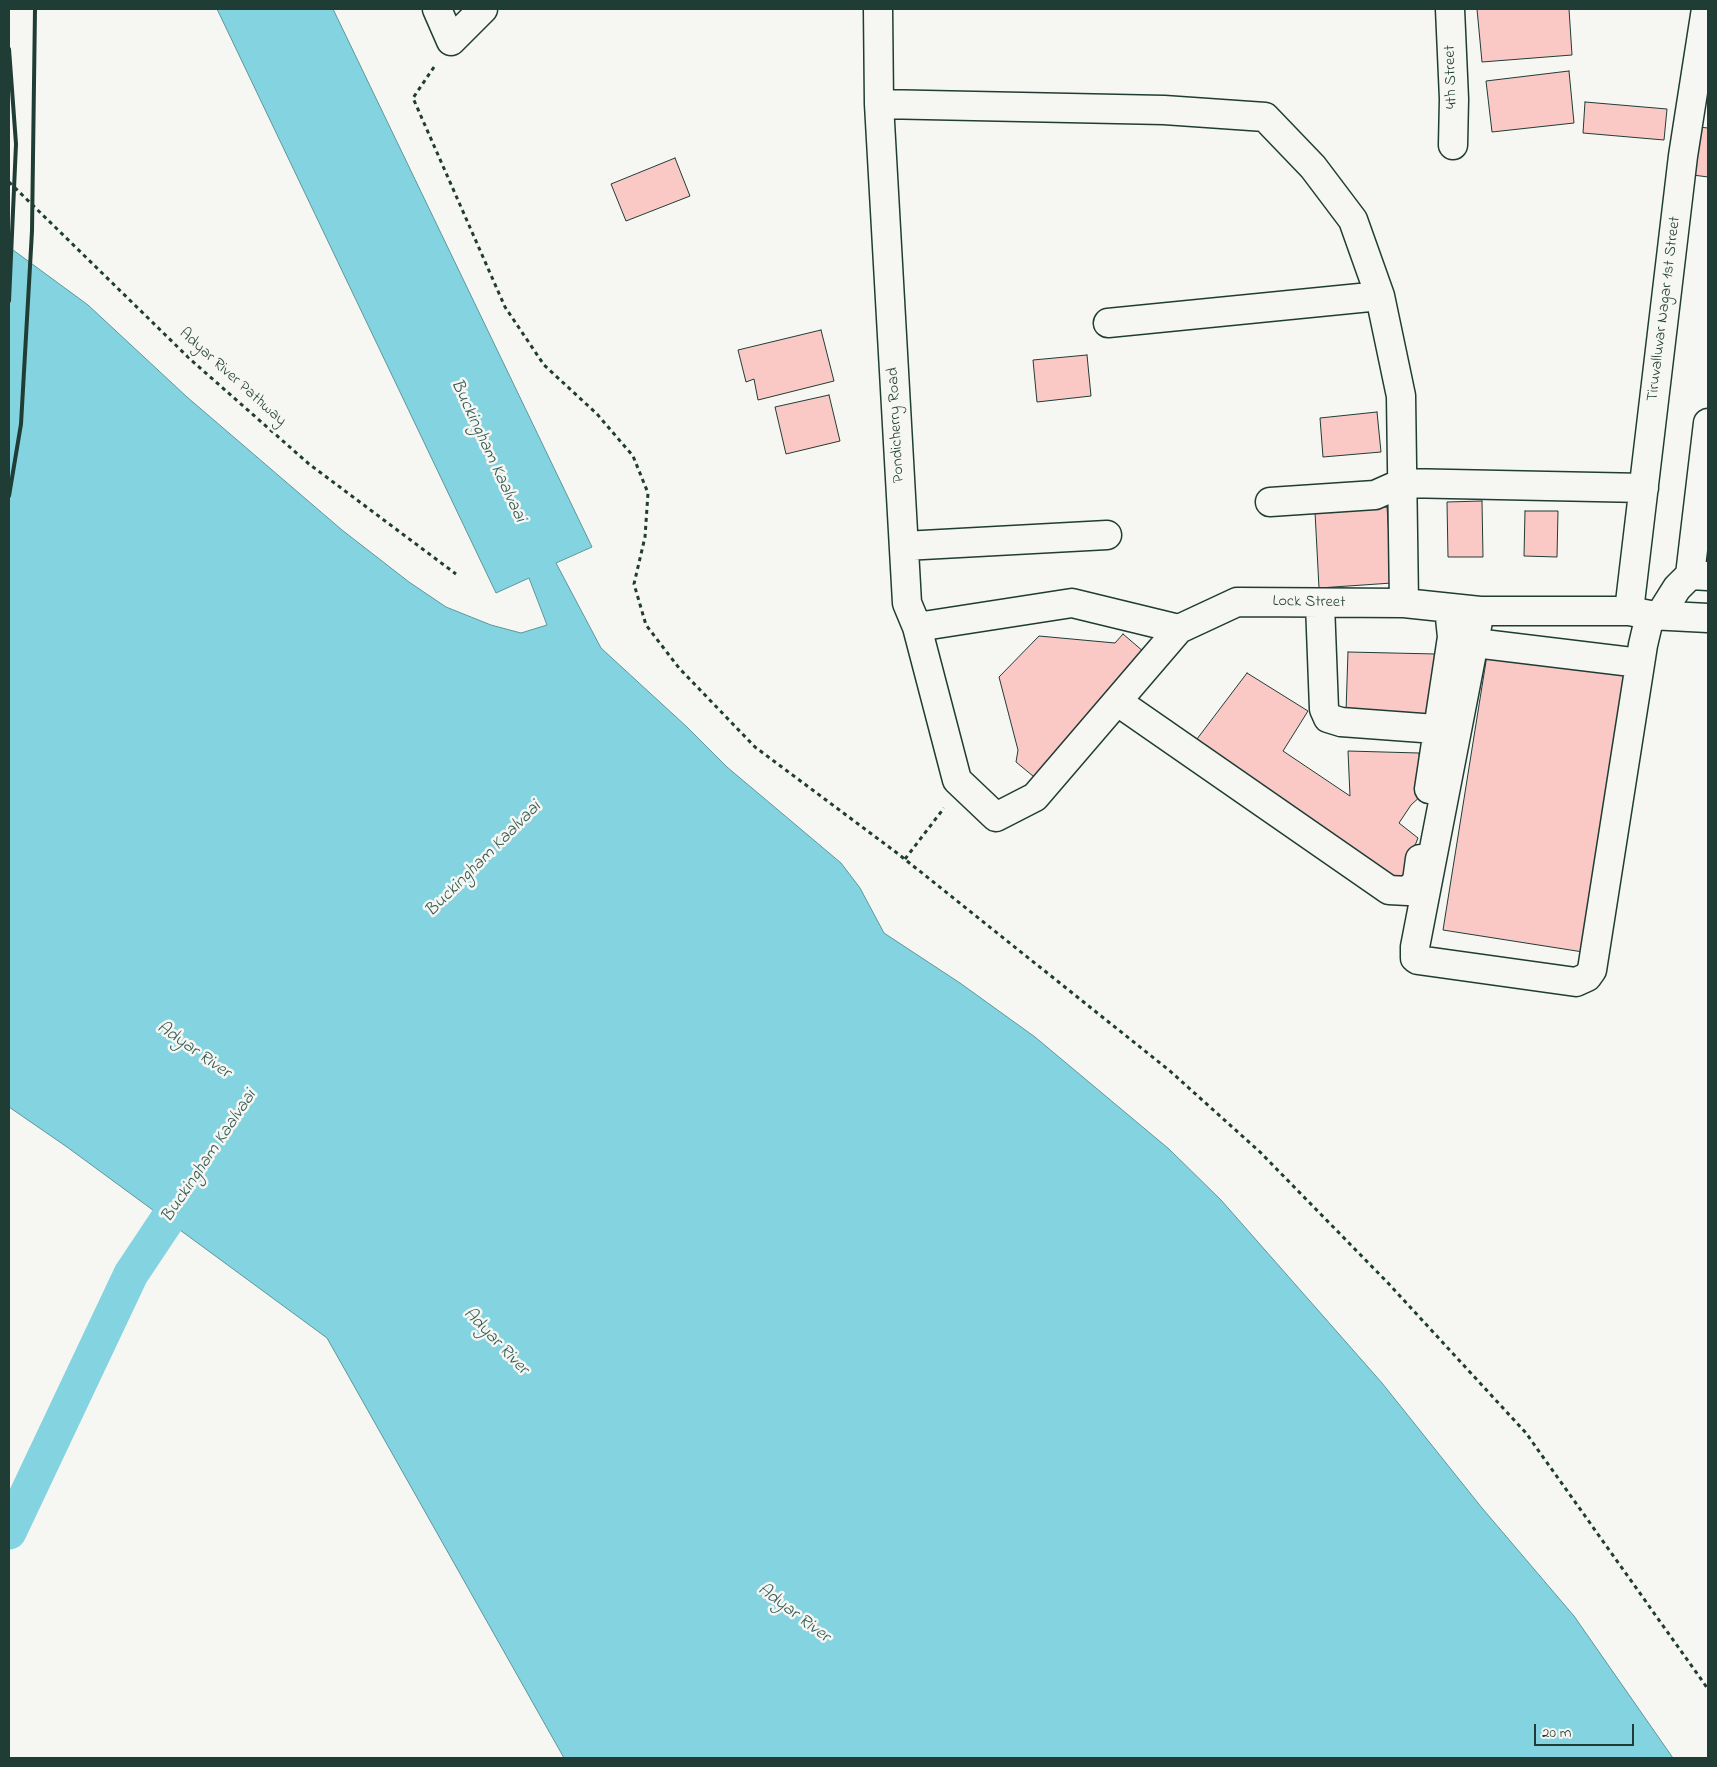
<!DOCTYPE html>
<style>
body{margin:0}
#map{position:relative;width:1717px;height:1767px;overflow:hidden;background:#f6f6f2;font-family:"Indie Flower",sans-serif}
canvas{display:block}
.frame{position:absolute;inset:0;border:10px solid #1f3d34;pointer-events:none}
.scale{position:absolute;left:1534px;top:1724px;width:100px;height:22px;box-sizing:border-box;border:2px solid #1f3d34;border-top:0;padding-left:6px;font-size:15px;line-height:18px;white-space:nowrap;color:#1f3d34;-webkit-text-stroke:4px #f6f6f2;paint-order:stroke}
</style>
<div id="map">
<canvas width="1717" height="1767"></canvas>
<div class="frame"></div>
<div class="scale">20 m</div>
</div>
<script>
const g = document.querySelector('canvas').getContext('2d');
g.lineJoin = 'round';
function paint(path, color) {
  g.fillStyle = color;
  g.fill(path, 'evenodd');
}
function toPath(rows) {
  const path = new Path2D();
  for (const r of rows) {
    path.moveTo(r[0], r[1]);
    for (let i = 2; i < r.length; i += 2) path.lineTo(r[i], r[i + 1]);
  }
  return path;
}
function trace(path, color, width, dash) {
  g.strokeStyle = color;
  g.lineWidth = width;
  g.lineCap = dash ? 'butt' : 'round';
  g.setLineDash(dash || []);
  g.stroke(path);
}
function write(font, color, halo, rows, align = 'center') {
  g.font = font + ' "Indie Flower",sans-serif';
  g.lineWidth = 5;
  g.setLineDash([]);
  g.textBaseline = 'middle';
  g.strokeStyle = halo;
  g.fillStyle = color;
  for (const [text, x, y, turn = 0] of rows) {
    g.save();
    g.translate(x, y);
    g.rotate((+turn || 0) * Math.PI / 180);
    g.textAlign = isNaN(turn) ? turn : align;
    if (halo) g.strokeText(text, 0, 0);
    g.fillText(text, 0, 0);
    g.restore();
  }
}
const water = toPath([
 [217,9,333,9,592,547,556,563,601,648,687,727,727,767,841,863,860,888,884,933,960,983,1035,1037,1169,1149,1221,1200,1382,1383,1482,1508,1574,1616,1673,1758,564,1758,327,1338,67,1147,9,1107,9,247,88,305,187,397,342,530,409,582,446,607,491,625,521,633,547,625,529,578,496,593,217,9]
]);
const canal = toPath([
 [9,1532,131,1274,193,1181]
]);
const building = toPath([
 [1477,9,1569,9,1572,55,1482,62,1477,9],
 [1569,71,1574,123,1492,132,1486,81,1569,71],
 [1585,102,1667,109,1664,140,1583,133,1585,102],
 [1699,127,1708,128,1708,177,1693,175,1699,127],
 [675,158,690,196,626,221,611,184,675,158],
 [821,330,834,381,758,400,754,379,746,382,738,350,821,330],
 [1087,355,1091,396,1037,402,1033,360,1087,355],
 [829,395,840,441,786,454,775,407,829,395],
 [1377,412,1381,452,1323,457,1320,418,1377,412],
 [1482,501,1483,557,1448,557,1447,502,1482,501],
 [1387,507,1392,583,1319,588,1315,512,1387,507],
 [1525,511,1558,511,1557,557,1524,556,1525,511],
 [1123,634,1151,658,1039,781,1016,762,1018,750,999,677,1039,636,1115,643,1123,634],
 [1488,649,1629,671,1583,952,1443,930,1488,649],
 [1348,652,1436,654,1433,715,1346,712,1348,652],
 [1247,673,1308,711,1283,751,1350,796,1348,751,1419,753,1423,794,1411,805,1399,823,1418,838,1399,885,1197,739,1247,673]
]);
const path = toPath([
 [434,67,413,98,505,307,544,365,597,414,633,456,648,493,645,537,634,584,646,625,679,668,755,747,897,853,1170,1071,1260,1152,1388,1283,1526,1433,1708,1689],
 [9,182,191,360,309,464,456,574],
 [905,859,944,808]
]);
const street = toPath([
 [437,9,451,41,483,9],
 [878,9,879,104,907,603,917,627,957,780,996,817,1035,797,1179,629,1237,602,1404,603,1480,611,1629,611,1650,615,1708,618],
 [1450,9,1454,99,1453,145],
 [879,104,1164,110,1265,117,1313,167,1353,220,1380,296,1401,396,1404,603],
 [1108,323,1380,296],
 [1708,423,1690,575,1708,576],
 [1270,502,1375,495,1402,483,1644,488],
 [904,546,1107,535],
 [1320,604,1324,709,1328,718,1341,722,1436,729],
 [1480,611,1415,947,1415,958,1418,960,1576,982,1587,977,1592,970,1643,645,1650,615],
 [1629,611,1683,156,1706,9],
 [1660,615,1677,588,1690,575],
 [917,627,1072,603,1179,629],
 [1475,643,1640,663],
 [1118,702,1389,890,1408,891,1417,881,1420,859],
 [1429,789,1452,637,1449,608]
]);
const rail = toPath([
 [9,49,16,144,9,301],
 [9,496,21,424,32,231,35,9]
]);
const streetNames = [
 ["4th Street",1452,77,-92],
 ["Tiruvalluvar Nagar 1st Street",1665,309,-83],
 ["Adyar River Pathway",232,378,42],
 ["Pondicherry Road",897,425,-93],
 ["Lock Street",1309,603,1]
];
const waterNames = [
 ["Buckingham Kaalvaai",487,451,65],
 ["Buckingham Kaalvaai",484,860,-45],
 ["Adyar River",193,1051,35],
 ["Buckingham Kaalvaai",210,1157,-56],
 ["Adyar River",495,1342,46],
 ["Adyar River",793,1614,37]
];
paint(water, '#84d3e0');
trace(water, '#5c979b', 1);
trace(canal, '#84d3e0', 35);
paint(building, '#fac9c5');
trace(building, '#1f3d34', 1);
trace(street, '#1f3d34', 31);
trace(path, '#1f3d34', 3, [4, 4]);
trace(street, '#f6f6f2', 28);
trace(rail, '#1f3d34', 4);
write('16px', '#1f3d34', '#f6f6f2', streetNames);
write('italic 18px', '#335b56', '#f6f6f2', waterNames);
</script>
